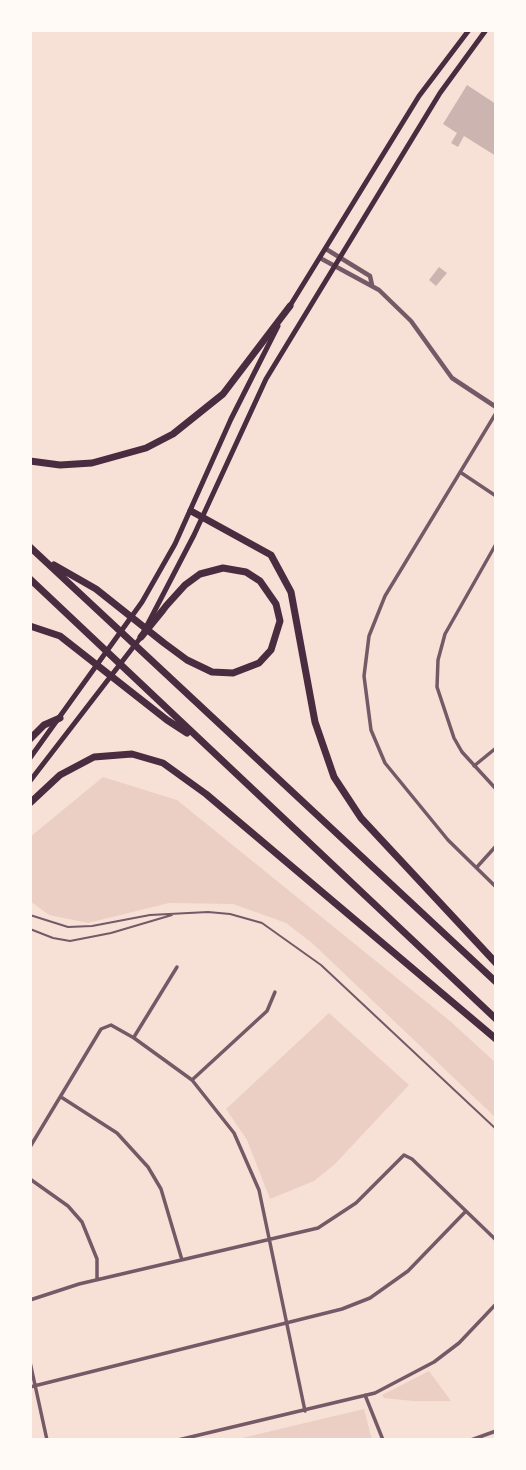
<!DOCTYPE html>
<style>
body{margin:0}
#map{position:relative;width:526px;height:1470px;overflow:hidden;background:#f7e1d7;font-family:Roboto,sans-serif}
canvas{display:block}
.frame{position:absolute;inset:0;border:32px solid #fffaf5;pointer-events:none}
</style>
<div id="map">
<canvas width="526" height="1470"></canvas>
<div class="frame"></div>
</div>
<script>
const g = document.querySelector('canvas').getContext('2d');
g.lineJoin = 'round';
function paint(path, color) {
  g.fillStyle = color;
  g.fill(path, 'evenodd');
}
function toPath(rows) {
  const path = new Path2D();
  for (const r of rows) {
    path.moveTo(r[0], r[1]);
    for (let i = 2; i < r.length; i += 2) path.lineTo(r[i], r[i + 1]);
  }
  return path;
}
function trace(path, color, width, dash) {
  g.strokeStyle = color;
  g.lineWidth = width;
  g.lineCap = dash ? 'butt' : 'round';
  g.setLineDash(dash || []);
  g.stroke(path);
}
const green = toPath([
 [103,777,177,800,450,1021,496,1063,496,1118,312,943,286,923,233,904,169,903,88,923,49,915,30,901,30,837],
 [329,1013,409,1085,335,1164,314,1181,270,1199,247,1140,226,1109],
 [429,1371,451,1401,413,1401,384,1398,382,1395],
 [364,1409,372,1440,236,1440,246,1437]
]);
const building = toPath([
 [467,85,496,104,496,156,464,136,458,147,451,143,457,133,443,124],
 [439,267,447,273,436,286,429,280]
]);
const service = toPath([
 [30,915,68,927,92,926,150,915,208,912,230,914,262,923,321,965,496,1129],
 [30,929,53,938,70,941,111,933,172,915]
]);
const minor = toPath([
 [496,413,385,596,369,636,364,676,371,730,385,763,448,840,496,887],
 [460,472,496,496],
 [496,544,445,634,438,660,437,687,454,738,462,752,496,789],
 [474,766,496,748],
 [477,867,496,846],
 [134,1037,177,967],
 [192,1080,267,1011,275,992],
 [61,1097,117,1133,148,1167,161,1189,182,1260],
 [30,1147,101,1029,111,1025,134,1038,192,1080,234,1133,259,1190,305,1411],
 [30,1179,68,1206,82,1222,97,1259,97,1280],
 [30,1300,79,1284,318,1228,356,1203,404,1155,412,1159,496,1240],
 [30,1362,47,1440],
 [30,1387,342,1309,370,1298,408,1271,466,1211],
 [365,1395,383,1440],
 [178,1440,375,1393,434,1362,459,1343,496,1304],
 [471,1440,496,1431]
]);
const tertiary = toPath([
 [326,249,370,276,372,285],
 [320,258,379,290,411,321,452,378,496,407]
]);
const secondary = toPath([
 [288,309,419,96,469,30],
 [30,758,142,602,175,544,231,419,278,326],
 [30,781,141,637,194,535,266,379,440,93,486,30]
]);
const motorway = toPath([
 [30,461,60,465,92,463,146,448,173,434,223,394,290,306],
 [191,511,271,555,291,592,315,722,334,777,361,818,496,963],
 [30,547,496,982],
 [54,565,96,589,164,643,187,660,212,672,233,673,259,663,271,650,280,621,276,604,260,581,246,572,223,568,200,574,185,585,166,606,163,610,141,637],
 [30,579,496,1019],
 [30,626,60,636,167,720,187,733],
 [30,739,44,725,60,718],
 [30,803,60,775,94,757,132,754,163,763,206,794,496,1039]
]);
paint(green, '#ebcfc5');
paint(building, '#ccb4b1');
trace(service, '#755966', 2);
trace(minor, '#755966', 3.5);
trace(tertiary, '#755966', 4.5);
trace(secondary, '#4a2c40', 5);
trace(motorway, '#4a2c40', 7);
</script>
